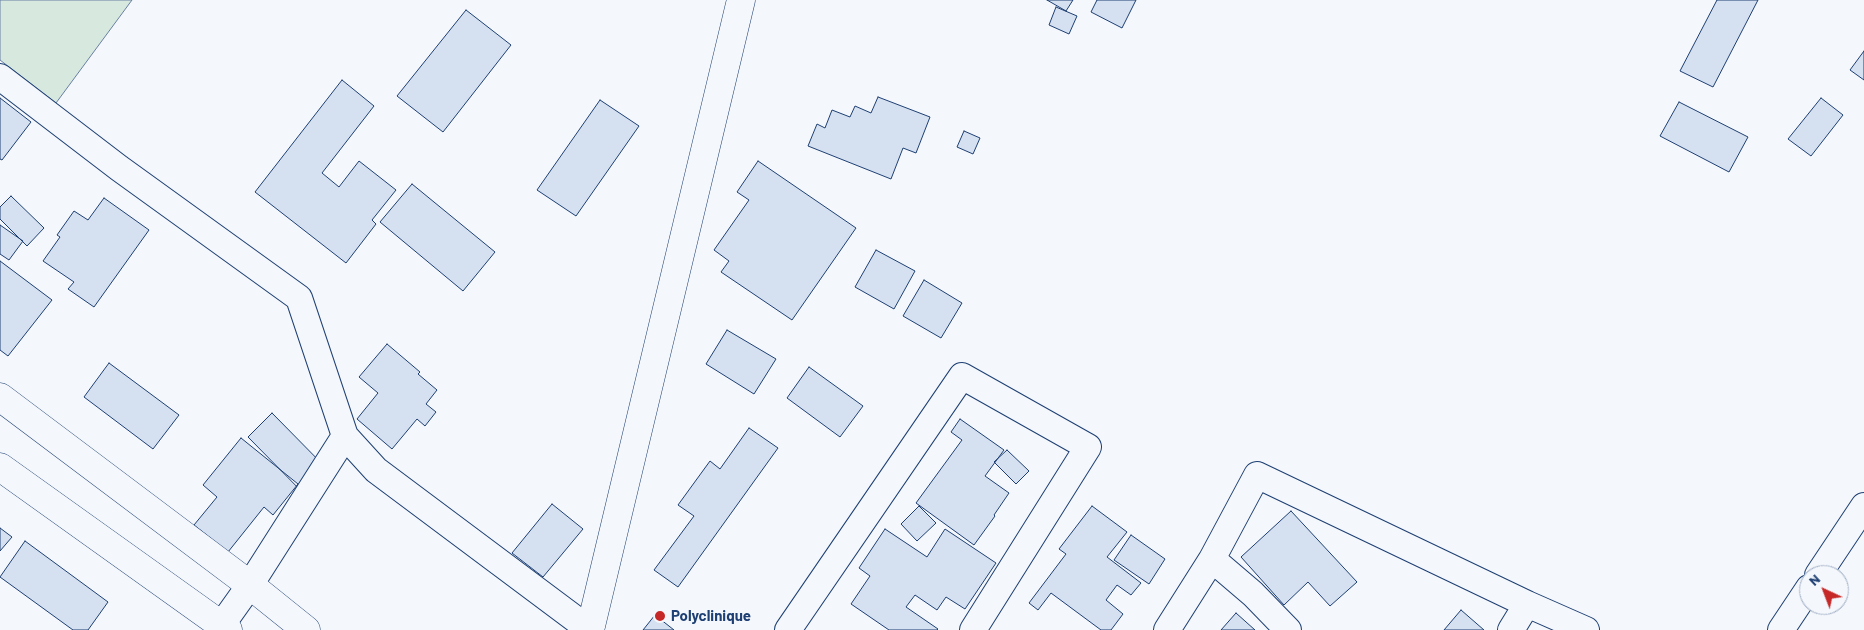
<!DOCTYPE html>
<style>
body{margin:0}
#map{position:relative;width:1864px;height:630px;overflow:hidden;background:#f4f7fb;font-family:Barlow,sans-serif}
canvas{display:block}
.north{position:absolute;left:1799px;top:565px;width:50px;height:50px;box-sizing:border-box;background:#f4f7fb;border:1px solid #9eadc5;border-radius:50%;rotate:317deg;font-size:14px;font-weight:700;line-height:20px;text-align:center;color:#1d3f73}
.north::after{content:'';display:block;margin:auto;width:18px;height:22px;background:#c62828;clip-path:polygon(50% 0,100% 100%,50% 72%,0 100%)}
</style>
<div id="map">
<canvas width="1864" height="630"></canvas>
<div class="north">N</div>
</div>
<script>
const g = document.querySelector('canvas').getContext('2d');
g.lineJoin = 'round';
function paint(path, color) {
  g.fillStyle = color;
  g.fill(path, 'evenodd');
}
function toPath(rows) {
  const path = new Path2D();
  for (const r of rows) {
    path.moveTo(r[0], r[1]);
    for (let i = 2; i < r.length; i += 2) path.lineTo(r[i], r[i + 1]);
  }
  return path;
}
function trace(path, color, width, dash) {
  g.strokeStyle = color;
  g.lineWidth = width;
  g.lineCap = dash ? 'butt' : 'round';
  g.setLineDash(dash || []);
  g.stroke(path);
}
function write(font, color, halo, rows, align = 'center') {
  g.font = font + ' Barlow,sans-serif';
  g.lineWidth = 4;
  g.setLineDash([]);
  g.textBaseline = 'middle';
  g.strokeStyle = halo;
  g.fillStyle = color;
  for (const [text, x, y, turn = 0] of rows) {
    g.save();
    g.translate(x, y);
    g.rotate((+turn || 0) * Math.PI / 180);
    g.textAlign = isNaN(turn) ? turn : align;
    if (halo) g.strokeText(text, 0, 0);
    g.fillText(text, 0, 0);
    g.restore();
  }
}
const green = toPath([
 [0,0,132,0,56,103,0,60,0,0]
]);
const building = toPath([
 [1047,0,1073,0,1066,11,1047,0],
 [1097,0,1136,0,1122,28,1091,12,1097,0],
 [1717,0,1758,0,1713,87,1680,71,1717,0],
 [1056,7,1077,16,1069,34,1049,25,1056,7],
 [466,10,511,45,443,132,397,96,466,10],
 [1864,51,1864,80,1850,70,1864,51],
 [342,80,374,106,322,173,339,187,359,161,396,190,372,220,376,224,346,263,255,192,342,80],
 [878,97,930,117,916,153,903,148,891,179,808,146,817,124,825,128,832,110,850,117,855,106,871,113,878,97],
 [0,98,31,122,2,160,0,159,0,98],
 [1821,98,1843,115,1811,156,1788,139,1821,98],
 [600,100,639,126,576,216,537,190,600,100],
 [1679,102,1748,137,1729,172,1660,136,1679,102],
 [964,131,980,138,973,154,957,147,964,131],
 [758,161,856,228,792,320,721,272,729,261,714,250,749,200,737,192,758,161],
 [412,184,495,252,463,291,380,222,412,184],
 [11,196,44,228,27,246,0,219,0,207,11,196],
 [104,198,149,230,94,307,68,289,74,282,43,261,60,237,57,235,74,211,88,220,104,198],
 [0,225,23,241,9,260,0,254,0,225],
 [876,250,915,271,894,309,855,287,876,250],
 [0,261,52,300,8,356,0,350,0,261],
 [924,280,962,303,941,338,903,316,924,280],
 [727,330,776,359,754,394,706,364,727,330],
 [387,344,420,372,418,374,437,390,426,404,436,412,425,426,417,419,392,449,357,419,378,393,359,377,387,344],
 [109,363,179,415,153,449,84,397,109,363],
 [809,367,863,406,840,437,787,398,809,367],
 [272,413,335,477,311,501,248,437,272,413],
 [960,419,1004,450,985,476,1009,493,994,515,995,516,974,545,916,503,962,440,951,432,960,419],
 [749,428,778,448,678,587,654,570,694,516,678,505,710,461,720,469,749,428],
 [241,438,298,484,273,515,264,507,228,552,194,525,217,497,203,485,241,438],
 [1007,450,1029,471,1016,484,994,462,1007,450],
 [552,504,583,529,543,577,512,553,552,504],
 [919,506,936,523,917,541,901,524,919,506],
 [1092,506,1127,532,1107,557,1141,583,1131,595,1117,585,1106,600,1123,614,1111,630,1101,630,1051,593,1038,610,1029,603,1066,554,1059,549,1092,506],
 [1291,511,1357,582,1330,606,1308,582,1284,605,1241,557,1291,511],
 [0,528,12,537,0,551,0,528],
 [885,529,927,557,945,529,996,563,965,609,946,597,937,610,915,595,906,607,938,629,937,630,889,630,851,604,870,576,859,568,885,529],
 [1131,535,1165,559,1149,584,1114,560,1131,535],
 [25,541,108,602,88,630,73,630,0,577,25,541],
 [1461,610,1484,630,1444,630,1461,610],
 [1236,613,1255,630,1221,630,1236,613],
 [655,615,674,630,643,630,655,615]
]);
const minor = toPath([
 [0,77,119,168,299,298,345,436,376,470,590,630],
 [1212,559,1257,475,1527,604],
 [1818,575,1864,506],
 [218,630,250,585,345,436],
 [788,630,962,376,1088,447,973,630],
 [1167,630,1212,559,1253,594,1288,630],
 [1511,630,1527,604,1586,630],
 [1781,630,1809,588]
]);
const tertiary = toPath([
 [0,397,250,585,306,630],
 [0,467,228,630],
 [590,630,741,0]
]);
const markers = [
 [660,616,6,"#c62828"]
];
const poiNames = [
 ["Polyclinique",671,616]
];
paint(green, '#d7e8df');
trace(green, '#687fa3', 1);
paint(building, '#d5e0f0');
trace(building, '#1d3f73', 1);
trace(minor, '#1d3f73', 28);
trace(tertiary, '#1d3f73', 29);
trace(minor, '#f4f7fb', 26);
trace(tertiary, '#f4f7fb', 28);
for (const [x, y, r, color] of markers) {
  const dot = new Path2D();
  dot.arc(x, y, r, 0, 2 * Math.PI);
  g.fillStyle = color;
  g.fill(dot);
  trace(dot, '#f4f7fb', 2);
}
write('bold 15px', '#1d3f73', '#f4f7fb', poiNames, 'left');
</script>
